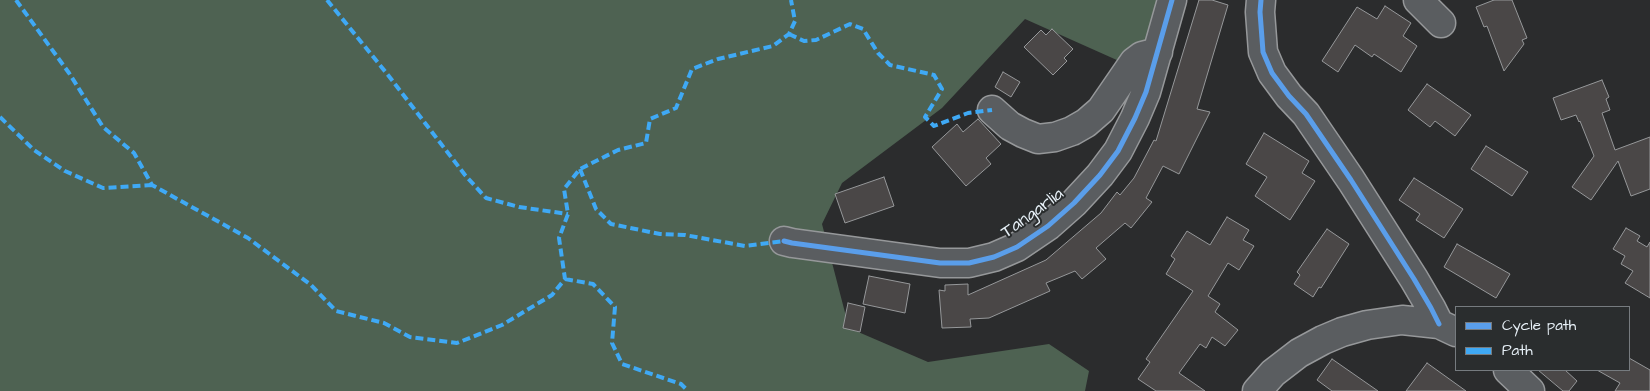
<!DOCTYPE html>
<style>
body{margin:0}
#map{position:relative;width:1650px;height:391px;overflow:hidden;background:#2b2c2d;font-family:"Architects Daughter",sans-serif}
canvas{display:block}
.legend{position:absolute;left:1455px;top:306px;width:175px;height:65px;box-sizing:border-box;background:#2a2d2e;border:1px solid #767b7f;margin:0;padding:6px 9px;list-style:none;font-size:15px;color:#e8f1f8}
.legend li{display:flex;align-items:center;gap:10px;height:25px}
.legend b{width:25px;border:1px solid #767b7f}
</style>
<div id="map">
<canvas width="1650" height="391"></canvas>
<ul class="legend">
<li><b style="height:6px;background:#5a9eea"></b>Cycle path</li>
<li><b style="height:6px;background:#3fa9f5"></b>Path</li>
</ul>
</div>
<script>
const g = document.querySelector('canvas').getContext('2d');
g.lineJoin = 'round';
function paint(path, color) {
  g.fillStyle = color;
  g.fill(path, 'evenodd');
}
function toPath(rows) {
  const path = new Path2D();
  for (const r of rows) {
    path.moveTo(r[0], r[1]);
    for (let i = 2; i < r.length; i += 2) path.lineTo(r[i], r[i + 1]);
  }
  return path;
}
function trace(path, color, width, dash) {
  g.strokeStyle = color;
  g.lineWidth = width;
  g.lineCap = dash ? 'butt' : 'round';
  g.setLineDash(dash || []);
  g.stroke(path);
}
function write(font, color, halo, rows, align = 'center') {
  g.font = font + ' "Architects Daughter",sans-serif';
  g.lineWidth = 4;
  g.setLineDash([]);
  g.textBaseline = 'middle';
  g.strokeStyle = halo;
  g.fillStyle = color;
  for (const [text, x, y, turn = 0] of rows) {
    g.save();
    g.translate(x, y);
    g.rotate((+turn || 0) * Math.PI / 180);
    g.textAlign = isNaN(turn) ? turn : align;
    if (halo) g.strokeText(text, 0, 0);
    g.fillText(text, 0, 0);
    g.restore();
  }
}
const green = toPath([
 [0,0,1163,0,1152,38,1119,61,1025,19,942,108,842,183,822,224,849,328,928,362,1049,344,1089,371,1085,391,0,391]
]);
const building = toPath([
 [1199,0,1212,0,1228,5,1197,109,1210,112,1179,174,1163,166,1146,198,1152,202,1131,228,1125,223,1096,248,1106,259,1082,279,1075,271,1046,283,1050,291,989,318,970,319,971,327,942,328,939,290,945,291,945,285,968,284,968,295,1046,260,1101,213,1117,192,1120,195,1134,178,1154,140,1156,141,1199,0],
 [1494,0,1512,0,1527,38,1522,40,1524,44,1504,71,1487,26,1484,27,1476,7,1494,0],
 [1385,6,1411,23,1403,36,1417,46,1401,72,1374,54,1372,57,1355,45,1338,72,1322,61,1357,7,1377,19,1385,6],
 [1052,29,1073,49,1064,58,1067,61,1053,75,1024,47,1041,30,1046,35,1052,29],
 [1003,72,1020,82,1011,97,995,87,1003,72],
 [1602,80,1609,97,1606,99,1610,110,1602,113,1615,150,1650,137,1650,189,1631,196,1618,161,1591,200,1572,187,1594,156,1580,121,1579,122,1576,115,1561,120,1553,98,1602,80],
 [1427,84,1471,115,1455,136,1435,121,1430,127,1408,110,1427,84],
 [978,119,1001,144,986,158,991,164,966,186,932,147,957,124,963,132,978,119],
 [1264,133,1309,161,1302,173,1315,181,1290,220,1255,196,1267,177,1246,164,1264,133],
 [1486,146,1528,172,1512,196,1471,169,1486,146],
 [884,177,894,206,845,223,835,194,884,177],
 [1414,178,1463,209,1444,238,1416,220,1420,214,1399,200,1414,178],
 [1227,217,1249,230,1243,240,1254,246,1239,270,1228,263,1208,296,1220,304,1215,312,1238,330,1225,346,1212,337,1206,348,1200,344,1179,373,1205,391,1156,391,1138,379,1150,362,1146,359,1193,291,1166,274,1175,259,1171,256,1187,231,1210,245,1227,217],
 [1626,228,1640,236,1637,241,1647,247,1650,242,1650,298,1625,283,1633,271,1621,264,1625,256,1613,249,1626,228],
 [1327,229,1349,244,1321,288,1319,287,1313,297,1294,284,1300,275,1297,272,1327,229],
 [1457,244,1510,274,1496,298,1444,267,1457,244],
 [869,276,910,284,905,313,863,304,869,276],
 [848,303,865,307,860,332,843,328,848,303],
 [1629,358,1650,370,1650,391,1615,391,1620,383,1597,370,1629,370,1629,358],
 [1332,359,1378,391,1332,391,1317,380,1332,359],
 [1427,363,1466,391,1406,391,1427,363],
 [1538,370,1565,370,1577,381,1569,391,1563,391,1538,370]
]);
const minor = toPath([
 [1261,0,1260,12,1263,52,1272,73,1289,96,1306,114,1351,180,1414,279,1431,308,1439,324],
 [1418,0,1441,23],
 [992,110,1010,126,1023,133,1038,139,1055,137,1072,131,1086,123,1101,110,1134,62,1142,56,1158,52],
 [784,241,792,243,940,263,969,263,994,257,1017,247,1048,226,1074,203,1100,175,1118,151,1135,118,1146,92,1172,0],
 [1508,370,1530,391],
 [1257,391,1273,373,1299,353,1323,340,1342,332,1367,325,1402,320,1439,324,1456,332]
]);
const quiet = toPath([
 [16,0,69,73,103,127,134,153,152,185,248,238,311,285,336,311,384,323,410,337,457,343,502,325,552,295,565,279,559,238,568,214,564,189,580,169,618,150,646,143,650,119,676,108,692,69,718,59,773,46,789,34,795,21,791,0],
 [327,0,388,75,465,175,486,198,519,207,568,214],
 [789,34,804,41,816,40,850,24,863,29,878,53,890,65,934,75,942,89,925,117,934,126,968,113,992,110],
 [0,117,34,150,65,171,103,188,152,185],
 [580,169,596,209,611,224,660,234,685,235,745,246,784,241],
 [565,279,593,284,615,307,612,343,622,364,681,384,688,391]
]);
const cycleway = toPath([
 [1261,0,1260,12,1263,52,1272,73,1289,96,1306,114,1351,180,1414,279,1431,308,1439,324],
 [784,241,792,243,940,263,969,263,994,257,1017,247,1048,226,1074,203,1100,175,1118,151,1135,118,1146,92,1172,0]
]);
const streetNames = [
 ["Tangarlia",1033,214,-36]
];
paint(green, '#4e6252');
paint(building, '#4a4747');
trace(building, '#96989a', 1);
trace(minor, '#96989a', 31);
trace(minor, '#5a5d60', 28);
trace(quiet, '#3fa9f5', 4, [8, 4]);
trace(cycleway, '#5a9eea', 5);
write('18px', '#e8f1f8', '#2a2d2e', streetNames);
</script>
